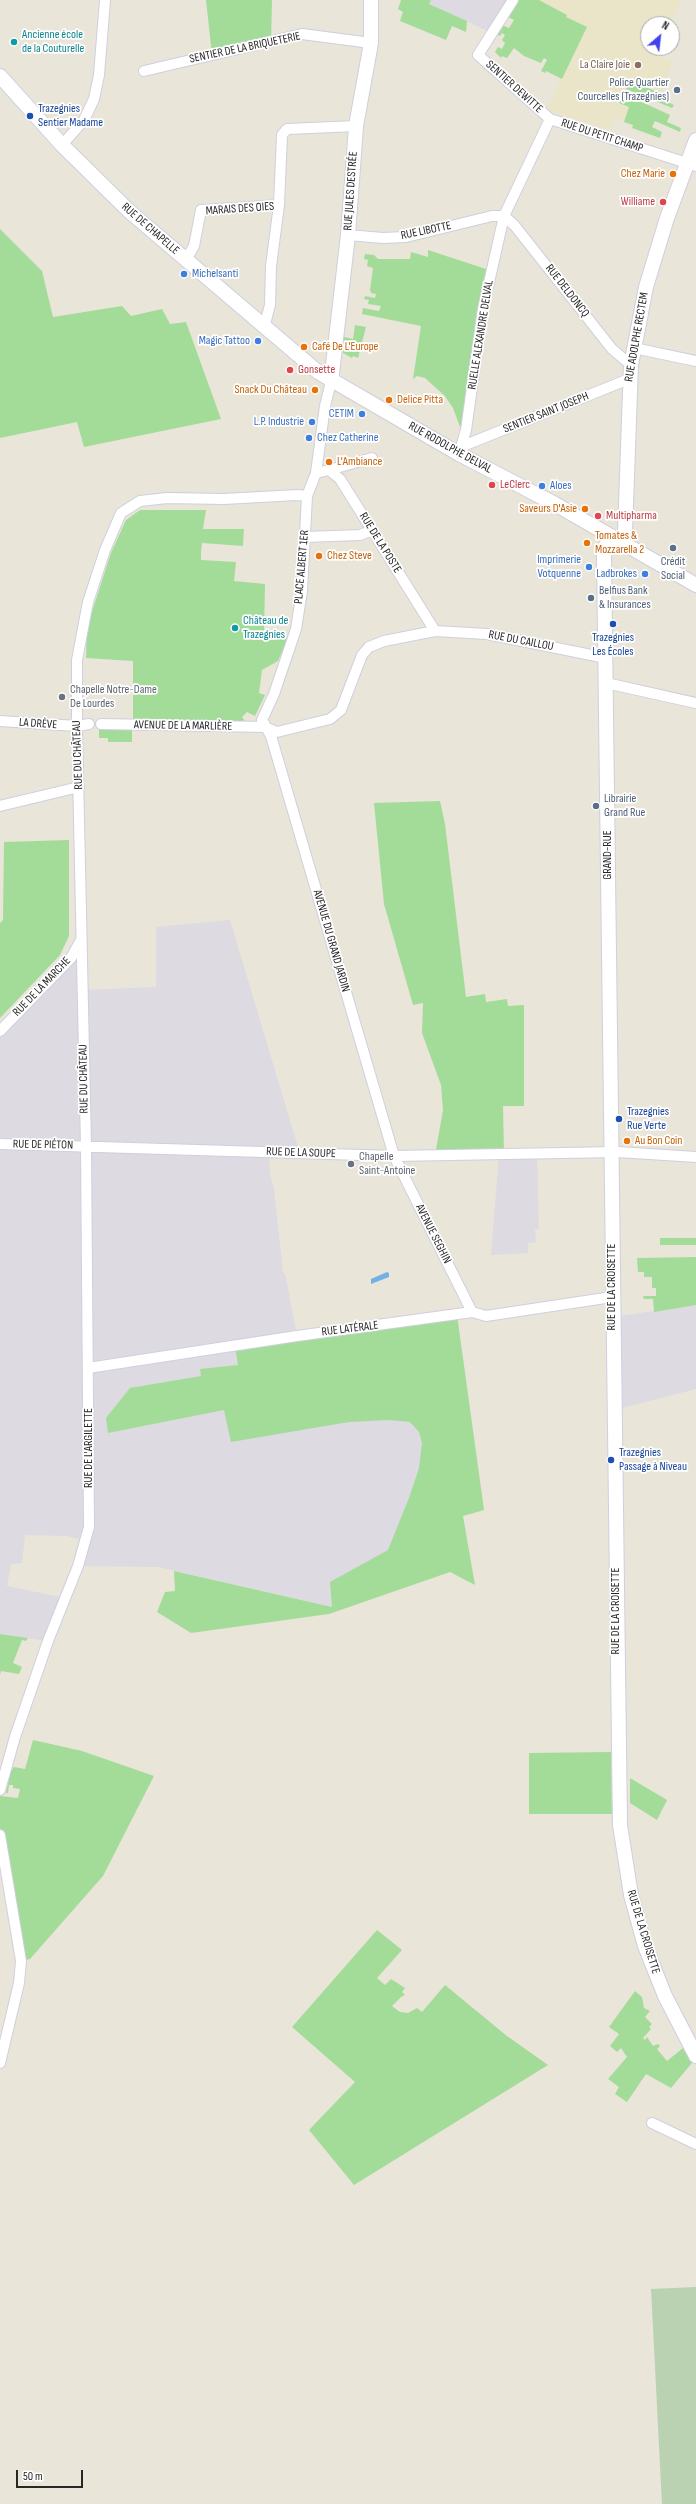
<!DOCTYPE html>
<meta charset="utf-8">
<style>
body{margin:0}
#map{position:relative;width:696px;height:2504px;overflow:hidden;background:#e9e5d9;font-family:"Sofia Sans Condensed",sans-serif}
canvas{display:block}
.north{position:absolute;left:640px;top:16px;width:40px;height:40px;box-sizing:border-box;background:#fff;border:1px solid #a9a9a9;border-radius:50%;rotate:28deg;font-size:11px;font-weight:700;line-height:16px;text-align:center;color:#272727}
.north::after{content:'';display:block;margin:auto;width:14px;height:18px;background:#4343ed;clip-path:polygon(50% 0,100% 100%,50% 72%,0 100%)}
.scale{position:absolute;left:16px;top:2470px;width:67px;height:18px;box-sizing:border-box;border:2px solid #272727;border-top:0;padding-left:5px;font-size:12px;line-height:14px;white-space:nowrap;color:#272727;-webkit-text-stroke:3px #fff;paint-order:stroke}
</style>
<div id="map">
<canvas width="696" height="2504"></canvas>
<div class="north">N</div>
<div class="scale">50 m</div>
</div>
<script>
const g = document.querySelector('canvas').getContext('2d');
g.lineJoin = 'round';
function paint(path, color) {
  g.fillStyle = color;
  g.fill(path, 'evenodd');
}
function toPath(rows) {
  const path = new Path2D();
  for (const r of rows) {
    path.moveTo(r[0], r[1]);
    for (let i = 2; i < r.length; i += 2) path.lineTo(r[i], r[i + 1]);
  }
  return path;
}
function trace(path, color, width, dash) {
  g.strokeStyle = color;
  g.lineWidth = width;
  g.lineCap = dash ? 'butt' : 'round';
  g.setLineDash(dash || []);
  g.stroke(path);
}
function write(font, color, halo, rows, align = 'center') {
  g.font = font + ' "Sofia Sans Condensed",sans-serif';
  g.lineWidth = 3.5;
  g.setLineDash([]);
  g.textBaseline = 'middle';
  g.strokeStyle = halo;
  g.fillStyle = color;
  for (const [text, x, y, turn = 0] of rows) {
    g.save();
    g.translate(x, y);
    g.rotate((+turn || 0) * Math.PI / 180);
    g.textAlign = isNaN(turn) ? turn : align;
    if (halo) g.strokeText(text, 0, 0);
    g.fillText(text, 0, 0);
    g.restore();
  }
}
const industrial = toPath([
 [431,0,510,0,490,32,429,4],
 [230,920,300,1154,269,1152,270,1174,274,1190,283,1273,285,1273,297,1336,457,1315,484,1510,463,1516,332,1607,158,1567,78,1566,86,1541,67,1536,25,1535,22,1563,11,1564,7,1586,65,1598,48,1641,0,1634,0,1031,81,940,83,990,156,987,156,927],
 [537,1153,539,1229,535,1229,536,1242,528,1243,528,1253,491,1255,499,1154],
 [696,1305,696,1389,614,1410,612,1317]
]);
const education = toPath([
 [527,0,681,0,670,24,648,24,648,48,661,48,658,57,673,61,661,92,630,79,620,101,632,105,625,121,614,118,610,130,546,110,585,30]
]);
const green = toPath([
 [206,0,272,0,271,41,212,55],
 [401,0,431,0,429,4,467,21,466,32,452,26,446,40,400,21,403,12,398,9],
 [517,0,539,0,567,15,566,17,587,27,562,79,546,71,545,73,541,71,547,60,544,58,541,63,524,56,514,48,507,58,502,56,501,58,495,52,498,47,502,49,505,43,502,40,505,35,502,33,500,36,496,34,502,25,509,28,514,20,506,16],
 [630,80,666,96,663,100,674,105,672,108,626,89],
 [624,94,670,115,667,122,681,128,680,132,655,121,652,127,662,132,660,138,632,128,633,125,624,122,629,107,619,103],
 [0,229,42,271,53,317,122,306,131,316,162,309,170,324,186,322,221,419,84,447,77,422,0,438],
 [428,250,489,270,462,432,453,408,445,396,425,378,417,376,413,379,421,326,362,314,363,308,379,311,381,306,368,304,369,300,364,299,365,296,375,298,376,294,371,293,370,290,373,268,367,266,368,260,364,259,365,254,374,255,378,259,410,259,411,252,428,257],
 [355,325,366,327,358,358,353,356,352,358,343,353,344,337,353,339],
 [140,510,206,510,203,529,244,529,243,546,202,543,201,552,201,560,236,562,234,581,265,584,264,634,288,638,278,661,262,670,259,693,265,695,255,716,247,712,242,717,247,724,133,721,133,661,86,658,87,627,111,553,126,520],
 [99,729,132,729,132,742,108,742,108,738,99,738],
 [440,801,445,824,466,997,485,994,486,1002,507,999,508,1006,524,1005,524,1106,503,1106,504,1154,435,1155,443,1110,441,1085,422,1033,423,1003,413,1005,384,904,374,803],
 [69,840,69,936,60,955,0,1018,0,923,3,920,4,842],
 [660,1238,696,1238,696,1245,660,1245],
 [696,1257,696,1305,654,1312,653,1299,644,1299,643,1296,656,1296,656,1288,652,1288,652,1277,644,1277,644,1272,638,1272,637,1258],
 [457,1315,484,1510,463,1516,475,1585,450,1572,329,1614,191,1633,157,1612,165,1592,175,1591,174,1571,332,1607,330,1582,388,1550,409,1498,419,1468,422,1443,419,1432,410,1422,389,1420,349,1422,231,1442,224,1410,108,1433,106,1418,130,1388,201,1376,200,1369,238,1365,235,1346],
 [0,1634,28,1638,26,1641,22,1640,13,1663,22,1667,19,1674,1,1671,0,1675],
 [33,1740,82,1751,154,1776,103,1876,30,1959,21,1961,0,1835,0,1796,18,1798,20,1789,13,1788,13,1785,9,1785,8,1793,6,1793,10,1773,14,1767,25,1769],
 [611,1752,612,1814,529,1814,529,1753],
 [630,1778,667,1800,657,1820,630,1803],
 [377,1930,402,1950,377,1978,385,1985,391,1979,405,1988,402,1992,405,1995,401,1997,392,2006,400,2012,408,2013,417,2008,422,2012,445,1985,507,2036,548,2065,354,2185,309,2130,355,2082,292,2027],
 [635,1991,642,1997,644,2008,650,2011,645,2017,652,2024,649,2027,651,2029,643,2038,645,2040,647,2037,653,2046,658,2044,660,2046,657,2049,667,2061,683,2048,692,2063,671,2088,646,2074,627,2102,615,2094,619,2087,608,2079,627,2057,621,2048,617,2052,610,2046,619,2034,609,2027]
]);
const cemetery = toPath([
 [696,2287,696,2504,662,2504,651,2289]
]);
const water = toPath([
 [387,1272,389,1273,389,1277,371,1284,371,1279]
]);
const street = toPath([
 [513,0,478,55,550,119],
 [144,71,302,34,371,43],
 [62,145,84,120,94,99,99,75,105,0],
 [279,205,282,135,287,129,356,126],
 [504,216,515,226,612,349,631,365],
 [348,235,383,238,406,237,492,216,504,216],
 [186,260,194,246,201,210,279,205,271,266,270,305,264,328],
 [634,348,696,361],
 [331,382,325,406,316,473,307,496,302,591,296,629,274,694,262,720,271,736,394,1156,472,1312],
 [463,446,629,379],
 [459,454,466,430,483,309,504,216,550,119,696,166],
 [329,470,372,458],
 [316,473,329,470,340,479,435,631],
 [305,537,360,535,373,530],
 [606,683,696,703],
 [0,721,77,726,89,724],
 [101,724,265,727,277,732,330,719,341,710,362,655,369,647,384,641,435,631,487,634,606,658],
 [0,806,79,787],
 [0,1031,71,958,81,940],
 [0,1144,394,1156,618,1152,696,1157],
 [88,1368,297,1336,472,1312,486,1316,612,1297],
 [0,1790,15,1737,48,1641,78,1566,89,1527,86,1146,77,726,77,660,88,602,105,550,121,513,140,501,167,498,224,499,297,495,307,496],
 [0,1835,21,1961,19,1983,0,2063],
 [652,2123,696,2144]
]);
const secondary = toPath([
 [0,76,62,145,130,212,318,372,459,454,555,504,696,585],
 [331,382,348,235,356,126,371,43,371,0],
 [611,536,605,547,604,556,620,1825,631,1895,645,1946,665,1996,696,2056],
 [621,542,625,531,631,365,646,287,667,218,696,140]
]);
const markers = [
 [14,42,4,"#0f9aa8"],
 [638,65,4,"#8d6e63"],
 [677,90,4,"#5c6f8a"],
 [30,116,4,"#1a4fb4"],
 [673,174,4,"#e8710a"],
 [663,202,4,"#e0444e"],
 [184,274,4,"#3f7fe0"],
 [258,341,4,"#3f7fe0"],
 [304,347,4,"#e8710a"],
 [290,370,4,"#e0444e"],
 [315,390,4,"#e8710a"],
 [389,400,4,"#e8710a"],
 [362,414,4,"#3f7fe0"],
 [312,422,4,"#3f7fe0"],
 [309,438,4,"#3f7fe0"],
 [329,462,4,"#e8710a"],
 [492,485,4,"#e0444e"],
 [542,486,4,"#3f7fe0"],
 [585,509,4,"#e8710a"],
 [598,516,4,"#e0444e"],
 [587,543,4,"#e8710a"],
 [673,548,4,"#5c6f8a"],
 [319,556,4,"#e8710a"],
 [589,567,4,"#3f7fe0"],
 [645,574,4,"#3f7fe0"],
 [591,598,4,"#5c6f8a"],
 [613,624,4,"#1a4fb4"],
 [235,628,4,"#0f9aa8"],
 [62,697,4,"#6b7280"],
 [596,806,4,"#5c6f8a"],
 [619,1119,4,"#1a4fb4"],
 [627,1141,4,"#e8710a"],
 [351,1164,4,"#6b7280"],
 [611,1460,4,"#1a4fb4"]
];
const cultureNames = [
 ["Ancienne école",22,35],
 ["de la Couturelle",22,49],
 ["Château de",243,621],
 ["Trazegnies",243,635]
];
const streetNames = [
 ["SENTIER DE LA BRIQUETERIE",245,48,-12],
 ["SENTIER DEWITTE",514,87,42],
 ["RUE DU PETIT CHAMP",602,136,18],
 ["RUE JULES DESTRÉE",351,191,-86],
 ["MARAIS DES OIES",240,209,-4],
 ["RUE DE CHAPELLE",150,229,41],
 ["RUE LIBOTTE",426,231,-12],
 ["RUE DELDONCQ",567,291,52],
 ["RUELLE ALEXANDRE DELVAL",481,335,-81],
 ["RUE ADOLPHE RECTEM",637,337,-80],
 ["SENTIER SAINT JOSEPH",546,413,-22],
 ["RUE RODOLPHE DELVAL",450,448,29],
 ["RUE DE LA POSTE",380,543,58],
 ["PLACE ALBERT 1ER",302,567,-85],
 ["RUE DU CAILLOU",521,641,11],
 ["LA DRÈVE",38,724,4],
 ["AVENUE DE LA MARLIÈRE",183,726,1],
 ["RUE DU CHÂTEAU",78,755,-92],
 ["GRAND-RUE",608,855,-90],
 ["AVENUE DU GRAND JARDIN",331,941,74],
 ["RUE DE LA MARCHE",42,987,-46],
 ["RUE DU CHÂTEAU",84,1079,-91],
 ["RUE DE PIÉTON",43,1145,1],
 ["RUE DE LA SOUPE",301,1153,2],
 ["AVENUE SEGHIN",433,1234,63],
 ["RUE DE LA CROISETTE",612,1287,-90],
 ["RUE LATÉRALE",350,1329,-7],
 ["RUE DE L'ARGILETTE",89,1448,-90],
 ["RUE DE LA CROISETTE",616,1611,-90],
 ["RUE DE LA CROISETTE",643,1932,73]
];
const educationNames = [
 ["La Claire Joie",630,65]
];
const serviceNames = [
 ["Police Quartier",669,83,"right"],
 ["Courcelles (Trazegnies)",669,97,"right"],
 ["Crédit",673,562,"center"],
 ["Social",673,576,"center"],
 ["Belfius Bank",599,591],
 ["& Insurances",599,605],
 ["Librairie",604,799],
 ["Grand Rue",604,813]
];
const transitNames = [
 ["Trazegnies",38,109],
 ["Sentier Madame",38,123],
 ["Trazegnies",613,638,"center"],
 ["Les Écoles",613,652,"center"],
 ["Trazegnies",627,1112],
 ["Rue Verte",627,1126],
 ["Trazegnies",619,1453],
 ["Passage à Niveau",619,1467]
];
const foodNames = [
 ["Chez Marie",665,174,"right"],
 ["Café De L'Europe",312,347],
 ["Snack Du Château",307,390,"right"],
 ["Delice Pitta",397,400],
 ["L'Ambiance",337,462],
 ["Saveurs D'Asie",577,509,"right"],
 ["Tomates &",595,536],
 ["Mozzarella 2",595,550],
 ["Chez Steve",327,556],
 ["Au Bon Coin",635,1141]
];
const healthNames = [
 ["Williame",655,202,"right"],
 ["Gonsette",298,370],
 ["LeClerc",500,485],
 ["Multipharma",606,516]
];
const shopNames = [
 ["Michelsanti",192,274,"left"],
 ["Magic Tattoo",250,341],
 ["CETIM",354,414],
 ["L.P. Industrie",304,422],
 ["Chez Catherine",317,438,"left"],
 ["Aloes",550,486,"left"],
 ["Imprimerie",581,560],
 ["Votquenne",581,574],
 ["Ladbrokes",637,574]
];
const worshipNames = [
 ["Chapelle Notre-Dame",70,690],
 ["De Lourdes",70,704],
 ["Chapelle",359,1157],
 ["Saint-Antoine",359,1171]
];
paint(industrial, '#dddae1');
paint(education, '#eae5c9');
paint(green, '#a3dc99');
paint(cemetery, '#bbd2b2');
paint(water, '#72b1e5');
trace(street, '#cfcfdf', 12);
trace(secondary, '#cfcfdf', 16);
trace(street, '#fff', 10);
trace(secondary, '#fff', 14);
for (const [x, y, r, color] of markers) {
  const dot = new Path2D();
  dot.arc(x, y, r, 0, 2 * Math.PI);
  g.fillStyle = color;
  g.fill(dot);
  trace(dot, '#fff', 1.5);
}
write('12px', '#0d838f', '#fff', cultureNames, 'left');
write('12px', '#272727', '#fff', streetNames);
write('12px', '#785e54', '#fff', educationNames, 'right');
write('12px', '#4e5e75', '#fff', serviceNames, 'left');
write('12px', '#164399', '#fff', transitNames, 'left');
write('12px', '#c56008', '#fff', foodNames, 'left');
write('12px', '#be3a42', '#fff', healthNames, 'left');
write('12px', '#366cbe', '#fff', shopNames, 'right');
write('12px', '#5b616d', '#fff', worshipNames, 'left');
</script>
